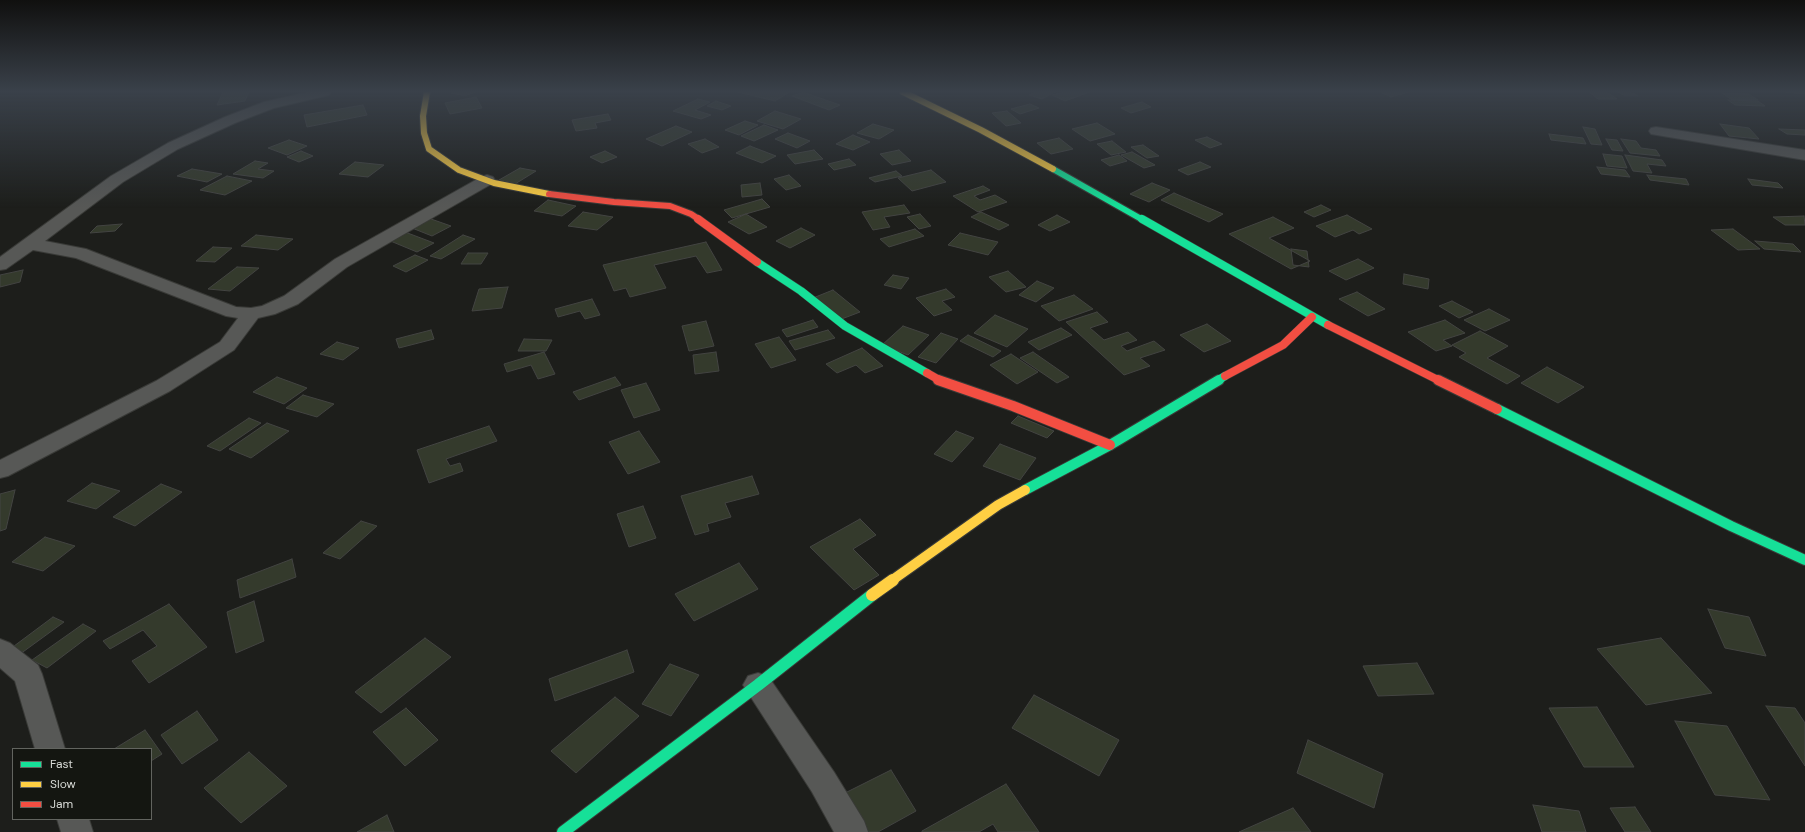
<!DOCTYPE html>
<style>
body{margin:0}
#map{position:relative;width:1805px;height:832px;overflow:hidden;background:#1d1e1b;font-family:"DM Sans",sans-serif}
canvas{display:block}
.legend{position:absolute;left:12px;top:748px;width:140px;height:72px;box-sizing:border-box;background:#141611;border:1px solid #62645f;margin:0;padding:5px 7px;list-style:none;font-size:12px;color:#d7d9d5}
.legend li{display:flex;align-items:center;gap:8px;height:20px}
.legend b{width:20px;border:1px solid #62645f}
</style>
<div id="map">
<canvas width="1805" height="832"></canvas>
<ul class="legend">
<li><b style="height:5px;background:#16e098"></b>Fast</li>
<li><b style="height:5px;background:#ffcf43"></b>Slow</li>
<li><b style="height:5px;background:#f24e42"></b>Jam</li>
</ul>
</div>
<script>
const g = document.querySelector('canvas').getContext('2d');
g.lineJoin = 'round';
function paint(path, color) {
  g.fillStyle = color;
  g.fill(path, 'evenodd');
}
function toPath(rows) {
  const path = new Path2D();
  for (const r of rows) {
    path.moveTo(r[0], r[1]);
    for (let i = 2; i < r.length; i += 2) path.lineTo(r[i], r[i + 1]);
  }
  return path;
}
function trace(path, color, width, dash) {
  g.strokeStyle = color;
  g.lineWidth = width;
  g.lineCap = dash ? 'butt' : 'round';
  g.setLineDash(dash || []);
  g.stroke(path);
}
const building = toPath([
 [223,92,249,92,245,101,217,105,223,92],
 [453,92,475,92,465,96,451,93,453,92],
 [737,92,790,92,775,101,737,92],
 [803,92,840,105,829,110,792,96,803,92],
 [1035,92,1055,92,1042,99,1029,95,1035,92],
 [1063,92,1090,92,1065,101,1052,95,1063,92],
 [1388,92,1409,92,1391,97,1382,93,1388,92],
 [1589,92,1607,92,1617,99,1598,99,1589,92],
 [1618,92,1631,92,1638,96,1625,96,1618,92],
 [1783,92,1805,92,1805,94,1784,92,1783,92],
 [1722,93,1749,94,1758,100,1732,100,1722,93],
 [476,97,482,108,450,114,445,103,476,97],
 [698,99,710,102,695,110,711,115,701,119,673,111,698,99],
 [1728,100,1758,101,1765,106,1735,105,1728,100],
 [716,101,731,106,722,110,707,106,716,101],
 [1142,102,1151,107,1131,113,1121,108,1142,102],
 [1030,104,1039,108,1020,114,1011,109,1030,104],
 [363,105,367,115,307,127,304,115,363,105],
 [775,111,801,119,783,129,757,121,775,111],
 [1007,111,1021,123,1006,126,992,113,1007,111],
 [608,114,611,120,595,123,597,128,576,131,572,120,608,114],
 [745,121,758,125,739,135,725,130,745,121],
 [1097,123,1115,134,1090,141,1072,129,1097,123],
 [873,124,894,130,879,139,857,133,873,124],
 [1720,124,1749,128,1759,139,1729,136,1720,124],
 [764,125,778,130,754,141,741,136,764,125],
 [676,126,692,132,662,146,646,139,676,126],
 [1583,127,1595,129,1602,145,1591,144,1583,127],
 [1779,129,1805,130,1805,135,1787,134,1779,129],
 [788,133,810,141,797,148,775,139,788,133],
 [1549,134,1583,138,1586,144,1551,140,1549,134],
 [853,135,870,142,853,150,836,144,853,135],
 [1207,137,1222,144,1210,148,1195,140,1207,137],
 [1059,138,1073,149,1051,154,1037,143,1059,138],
 [705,139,719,147,702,153,688,144,705,139],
 [1606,139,1617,140,1623,151,1612,150,1606,139],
 [1621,139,1636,141,1641,148,1656,150,1660,156,1630,153,1621,139],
 [289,140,307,146,287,155,268,148,289,140],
 [1112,141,1126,152,1111,155,1097,144,1112,141],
 [1143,145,1159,156,1147,158,1131,147,1143,145],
 [750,146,776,156,762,163,736,153,750,146],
 [814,150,823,159,795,164,787,155,814,150],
 [899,150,911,161,892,165,880,154,899,150],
 [301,151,313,156,299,162,287,157,301,151],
 [605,151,617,157,602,163,590,157,605,151],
 [1132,152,1155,165,1144,168,1121,155,1132,152],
 [1603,154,1622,156,1627,168,1607,166,1603,154],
 [1119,155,1127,161,1110,166,1101,160,1119,155],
 [1625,155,1662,160,1666,166,1647,164,1652,173,1633,171,1625,155],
 [849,159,856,165,834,170,828,164,849,159],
 [255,161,268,163,258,169,274,171,263,178,233,174,255,161],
 [355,162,384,165,368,177,339,174,355,162],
 [1200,162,1211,167,1188,175,1178,170,1200,162],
 [1597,167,1625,170,1630,177,1601,174,1597,167],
 [520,168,536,171,515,184,499,180,520,168],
 [192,169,222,174,207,182,177,176,192,169],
 [931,170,946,182,912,191,898,178,931,170],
 [896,171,902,176,875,182,869,178,896,171],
 [789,175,801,186,786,190,774,179,789,175],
 [1647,175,1686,179,1689,185,1650,180,1647,175],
 [227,176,252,181,225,195,200,190,227,176],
 [1748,179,1778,183,1783,188,1752,185,1748,179],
 [760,183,762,195,742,197,741,185,760,183],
 [1152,183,1170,190,1149,202,1130,194,1152,183],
 [983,186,990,190,974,196,980,200,995,195,1007,202,978,212,953,196,983,186],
 [1174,193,1223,214,1209,222,1161,200,1174,193],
 [762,199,770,207,732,218,724,210,762,199],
 [548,200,576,206,562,216,534,211,548,200],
 [904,205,910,213,884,217,890,227,873,230,862,212,904,205],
 [1321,205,1331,210,1314,217,1304,212,1321,205],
 [583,212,613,217,597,230,568,226,583,212],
 [981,212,1009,225,999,230,971,217,981,212],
 [746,214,767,227,749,234,728,222,746,214],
 [920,214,931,226,919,229,907,217,920,214],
 [1057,215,1070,222,1050,231,1038,225,1057,215],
 [1347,215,1372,229,1359,234,1353,230,1335,237,1316,226,1347,215],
 [1804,216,1805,225,1785,225,1773,217,1804,216],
 [1273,217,1294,228,1269,238,1310,261,1291,269,1229,234,1273,217],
 [431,219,451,226,432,236,412,228,431,219],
 [122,224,115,231,90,233,97,226,122,224],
 [801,228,815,235,790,248,776,241,801,228],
 [915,229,924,236,889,247,880,239,915,229],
 [1733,229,1760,249,1738,250,1711,230,1733,229],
 [405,232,434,243,417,252,388,240,405,232],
 [960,233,998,242,988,255,948,245,960,233],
 [256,235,293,239,278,250,241,246,256,235],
 [463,235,475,239,441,259,430,256,463,235],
 [1755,241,1793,244,1801,252,1764,249,1755,241],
 [706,242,722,270,707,273,696,256,654,265,666,288,630,297,626,288,614,291,603,265,706,242],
 [213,247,232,248,215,262,196,261,213,247],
 [1291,249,1307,251,1309,267,1293,265,1291,249],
 [468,253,488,253,481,264,461,264,468,253],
 [415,255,428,260,406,272,393,266,415,255],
 [1358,259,1374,268,1346,280,1329,271,1358,259],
 [237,267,259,268,230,291,208,289,237,267],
 [23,270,20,282,0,287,0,275,23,270],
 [1008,271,1026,287,1006,292,989,277,1008,271],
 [1404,274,1429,279,1428,289,1403,284,1404,274],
 [893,275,909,278,901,289,884,285,893,275],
 [1037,281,1054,288,1036,302,1019,295,1037,281],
 [508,287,502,308,472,311,479,289,508,287],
 [946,289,955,297,942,301,952,310,934,316,916,298,946,289],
 [833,290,860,312,839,320,813,298,833,290],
 [1357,292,1385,309,1368,316,1339,299,1357,292],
 [1074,295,1093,309,1059,321,1041,306,1074,295],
 [592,299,600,315,585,319,580,311,558,317,555,309,592,299],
 [1452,301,1473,312,1459,318,1439,306,1452,301],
 [1489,309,1510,320,1485,331,1464,320,1489,309],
 [1097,312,1108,322,1090,328,1104,340,1128,332,1137,340,1121,346,1127,351,1154,341,1165,350,1140,358,1150,366,1124,375,1066,322,1097,312],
 [995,315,1028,329,1007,347,974,333,995,315],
 [813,320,818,327,787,337,782,330,813,320],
 [1445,320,1465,333,1443,340,1452,346,1436,351,1408,332,1445,320],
 [706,321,714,346,689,351,682,326,706,321],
 [1207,324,1231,341,1204,352,1180,335,1207,324],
 [903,326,929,335,908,355,882,345,903,326],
 [1061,328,1072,335,1039,350,1028,342,1061,328],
 [431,330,434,339,399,348,396,339,431,330],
 [828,330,835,338,795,350,789,341,828,330],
 [1480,331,1508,346,1487,358,1520,376,1507,384,1459,357,1466,353,1452,345,1480,331],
 [941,333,958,339,936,363,918,357,941,333],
 [968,335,1001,351,993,357,960,341,968,335],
 [779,337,796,360,771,368,755,344,779,337],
 [524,339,552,340,546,351,518,351,524,339],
 [337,342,359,348,343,360,320,354,337,342],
 [862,348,883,366,865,373,856,365,837,373,826,364,862,348],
 [544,352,555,374,538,379,531,365,507,372,504,364,544,352],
 [716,352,719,371,695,374,693,355,716,352],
 [1033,352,1069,377,1057,383,1020,358,1033,352],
 [1011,354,1038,372,1017,384,990,365,1011,354],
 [1547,367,1584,387,1558,403,1521,383,1547,367],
 [277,377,307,388,284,404,253,392,277,377],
 [615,377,621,385,579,400,573,392,615,377],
 [646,383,660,410,634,418,621,390,646,383],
 [303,395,334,404,317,417,286,408,303,395],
 [1018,416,1054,431,1047,438,1011,423,1018,416],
 [249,418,261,423,220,451,207,446,249,418],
 [267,423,289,431,251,458,229,449,267,423],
 [489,426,497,441,446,459,450,466,460,463,463,471,429,483,417,450,489,426],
 [639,431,660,462,628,474,609,442,639,431],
 [956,431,974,438,952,462,934,454,956,431],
 [1000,444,1036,458,1020,480,983,466,1000,444],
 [752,476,759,494,725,503,731,517,707,524,709,531,695,535,681,496,752,476],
 [92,483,120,491,96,509,67,501,92,483],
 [161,484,182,492,135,526,113,517,161,484],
 [15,490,6,529,0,531,0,494,15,490],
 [643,506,656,538,629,547,617,514,643,506],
 [860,519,876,535,853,549,879,575,854,590,810,547,860,519],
 [361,521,377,526,340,559,323,553,361,521],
 [45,537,75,546,43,571,12,562,45,537],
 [292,559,296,577,240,598,237,580,292,559],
 [739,563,758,589,694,621,675,594,739,563],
 [254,601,264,641,236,653,227,612,254,601],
 [169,604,207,647,149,683,132,661,157,646,143,630,110,649,103,641,169,604],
 [1708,609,1749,617,1766,656,1725,648,1708,609],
 [53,617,64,622,16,657,6,652,53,617],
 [83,624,96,631,47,668,32,660,83,624],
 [425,638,451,657,381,713,355,692,425,638],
 [1661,638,1712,693,1646,705,1597,649,1661,638],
 [627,650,634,672,555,701,549,679,627,650],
 [1417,663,1434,694,1378,696,1363,666,1417,663],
 [670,664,699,675,671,716,642,704,670,664],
 [1034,695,1119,740,1099,776,1012,728,1034,695],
 [615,697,639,716,576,773,551,751,615,697],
 [1766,706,1795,708,1805,723,1805,766,1766,706],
 [1597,707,1634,767,1584,767,1549,708,1597,707],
 [406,708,438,740,405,766,373,732,406,708],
 [197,711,218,740,182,764,161,735,197,711],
 [1675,721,1727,726,1770,800,1715,795,1675,721],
 [145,730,162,754,151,761,151,749,114,749,145,730],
 [1308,740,1383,774,1374,808,1297,773,1308,740],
 [249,752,287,786,241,823,204,788,249,752],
 [891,770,916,811,878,832,861,832,841,795,891,770],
 [1006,784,1039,832,998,832,993,824,979,832,922,832,922,831,1006,784],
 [1533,805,1579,811,1586,832,1542,832,1533,805],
 [1635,807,1651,832,1625,832,1610,808,1635,807],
 [1293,808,1311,832,1239,832,1293,808],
 [387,815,394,832,357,832,387,815]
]);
const street = toPath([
 [309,92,331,92,329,95,274,108,235,123,178,149,123,182,45,241,86,249,236,307,251,308,262,306,284,296,335,259,481,177,487,175,493,177,495,180,493,183,347,267,298,304,275,314,258,318,234,350,170,391,8,476,0,478,0,460,156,381,220,342,238,318,226,316,76,258,33,250,6,269,0,270,0,257,111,176,168,143,225,117,264,102,309,92],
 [1656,127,1805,150,1805,160,1651,134,1649,131,1651,128,1656,127],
 [0,639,10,643,38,665,42,674,65,749,35,749,15,681,0,668,0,639],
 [758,673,768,676,834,772,864,821,868,832,834,832,812,792,743,685,748,676,758,673],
 [57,819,89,819,93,832,61,832,57,819]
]);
const fastFar3 = toPath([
 [1053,169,1143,220]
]);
const fastFar2 = toPath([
 [1142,219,1328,325],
 [757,262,801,291,845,326,927,373],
 [1217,381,1225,376]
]);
const fastFar1 = toPath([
 [1497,409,1731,526,1805,560],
 [1025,490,1110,445,1219,380]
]);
const fast = toPath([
 [563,832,758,685,872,595]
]);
const slowFar2 = toPath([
 [427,92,423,116,424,133,429,149,459,170,494,183,549,194],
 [903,92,981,130,1053,169]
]);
const slowFar1 = toPath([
 [891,581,998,505,1025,490]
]);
const slow = toPath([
 [872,595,893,580]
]);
const jamFar2 = toPath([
 [549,194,614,202,670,206,691,214,700,220]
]);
const jamFar1 = toPath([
 [698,219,757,262],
 [1328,325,1440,381],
 [927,373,941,381],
 [1225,376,1283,345,1312,317]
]);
const jam = toPath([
 [938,380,1013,406,1110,445],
 [1438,380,1497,409]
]);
paint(building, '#343a2c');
trace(building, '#434442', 1);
trace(street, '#393a37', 2);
trace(fastFar3, '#393a37', 8);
trace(fastFar2, '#393a37', 9);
trace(fastFar1, '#393a37', 12);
trace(fast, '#393a37', 14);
trace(slowFar2, '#393a37', 8);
trace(slowFar1, '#393a37', 12);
trace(slow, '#393a37', 14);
trace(jamFar2, '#393a37', 8);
trace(jamFar1, '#393a37', 9);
trace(jam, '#393a37', 12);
paint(street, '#575856');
trace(fastFar3, '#16e098', 6);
trace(fastFar2, '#16e098', 8);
trace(fastFar1, '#16e098', 10);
trace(fast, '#16e098', 12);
trace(slowFar2, '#ffcf43', 6);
trace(slowFar1, '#ffcf43', 10);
trace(slow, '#ffcf43', 12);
trace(jamFar2, '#f24e42', 6);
trace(jamFar1, '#f24e42', 8);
trace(jam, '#f24e42', 10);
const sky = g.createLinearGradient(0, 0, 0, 208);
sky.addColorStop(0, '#10100f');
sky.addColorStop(0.44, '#3a414a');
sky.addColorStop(1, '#3a414a00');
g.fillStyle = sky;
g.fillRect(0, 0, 1805, 208);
</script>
